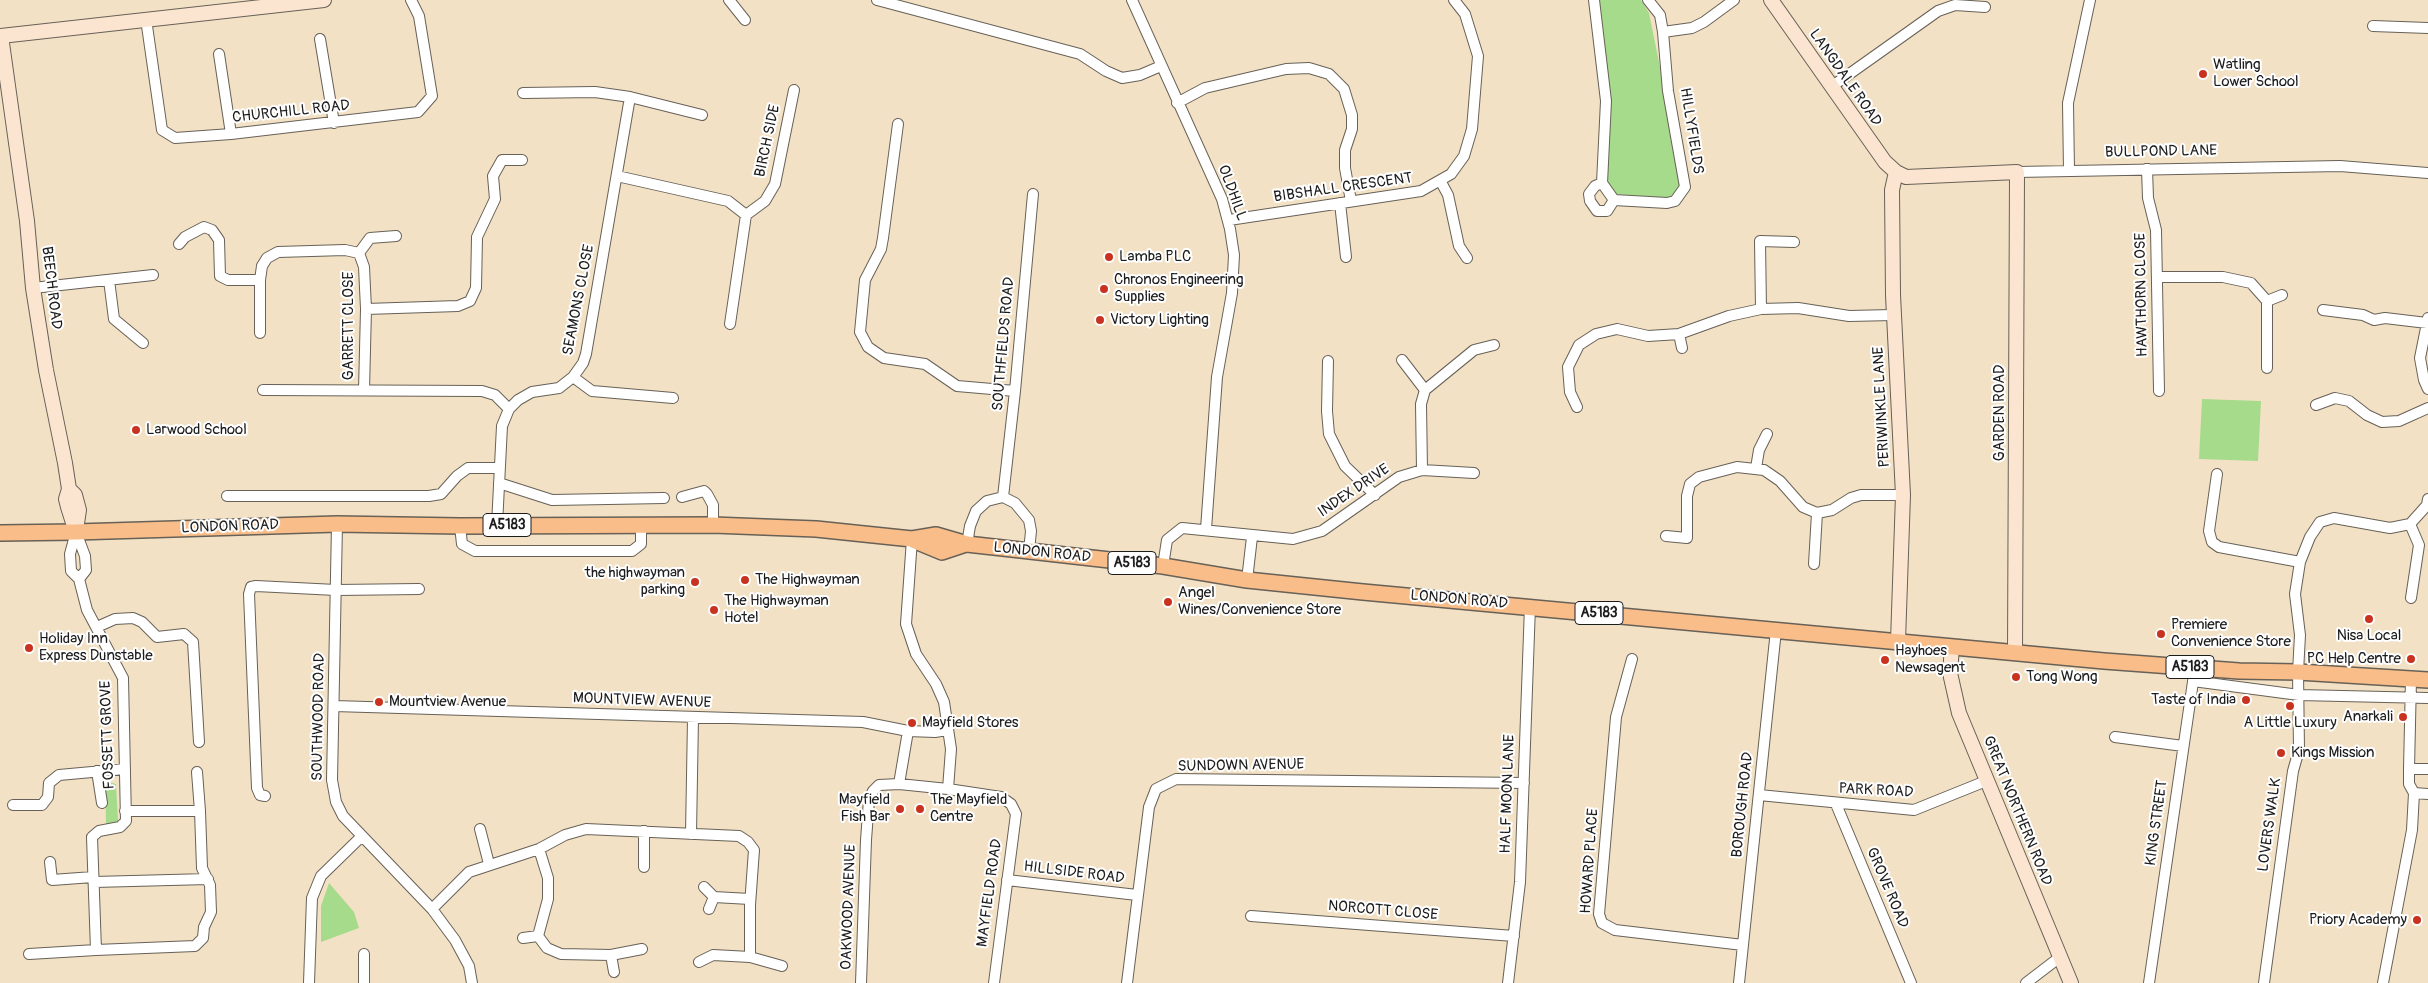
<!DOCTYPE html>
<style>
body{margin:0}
canvas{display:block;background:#f3e1c5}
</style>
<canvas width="2428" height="983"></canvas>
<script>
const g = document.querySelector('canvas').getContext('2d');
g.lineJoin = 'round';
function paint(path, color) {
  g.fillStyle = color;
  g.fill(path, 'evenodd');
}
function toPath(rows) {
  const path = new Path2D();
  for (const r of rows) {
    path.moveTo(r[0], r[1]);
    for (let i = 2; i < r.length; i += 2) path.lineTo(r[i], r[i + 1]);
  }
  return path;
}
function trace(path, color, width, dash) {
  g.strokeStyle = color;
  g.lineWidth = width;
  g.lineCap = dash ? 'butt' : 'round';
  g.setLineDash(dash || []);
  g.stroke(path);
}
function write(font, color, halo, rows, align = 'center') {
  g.font = font + ' Pangolin,sans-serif';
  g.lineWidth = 4;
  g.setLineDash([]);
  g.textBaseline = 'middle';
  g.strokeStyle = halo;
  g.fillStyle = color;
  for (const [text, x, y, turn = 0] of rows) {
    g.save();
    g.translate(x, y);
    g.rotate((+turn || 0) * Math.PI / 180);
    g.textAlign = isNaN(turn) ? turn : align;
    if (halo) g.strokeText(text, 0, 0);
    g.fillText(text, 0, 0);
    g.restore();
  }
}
const green = toPath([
 [1598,0,1641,0,1649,13,1673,131,1681,183,1675,194,1667,198,1616,194,1609,186,1606,177,1611,102],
 [2202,399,2261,401,2258,461,2199,459],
 [105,781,116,784,118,821,112,824,106,824],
 [329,883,354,912,359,928,321,942,321,906]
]);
const street = toPath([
 [729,0,745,20],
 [877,0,1080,54,1106,71,1122,78,1140,75,1161,66],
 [1132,0,1222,199,1230,229,1234,255,1232,293,1217,377,1206,529],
 [1594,0,1606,101,1602,183,1614,200,1667,203,1675,201,1685,187,1668,91,1663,32,1660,15,1648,0],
 [146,19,162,130,175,138,231,134,418,112,432,96,419,16,411,0],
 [2373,26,2428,28],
 [1663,32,1692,28,1704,22,1734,0],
 [320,39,334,123],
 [219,54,231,134],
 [1831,87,1938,11,1955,5,1985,7],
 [523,93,595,92,630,97,702,115],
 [1177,103,1205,88,1286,69,1309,68,1329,74,1344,89,1352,115,1352,129,1345,150,1345,168,1351,201],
 [898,124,883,238,881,249,865,280,860,332,868,347,884,358,925,364,957,386,1015,391],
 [2147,169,2148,198,2156,230,2159,391],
 [2069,171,2068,103,2090,0],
 [2017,172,2340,166,2428,173],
 [617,176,728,201,746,215,730,324],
 [1441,182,1448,195,1459,246,1467,258],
 [1602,183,1595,186,1589,194,1590,201,1597,211,1607,211,1614,200],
 [1340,203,1346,257],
 [746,215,765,201,775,184,794,90],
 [1229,220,1421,191,1451,174,1464,156,1472,129,1478,56,1465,14,1454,0],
 [179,244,185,237,204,227,212,230,219,240,220,276,228,280,260,280],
 [359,253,370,238,396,236],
 [2157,277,2223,277,2251,283,2267,301,2267,368],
 [109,280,114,319,143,343],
 [33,288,153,275],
 [2267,301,2282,295],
 [366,309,458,306,470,301,476,288,477,237,495,199,493,176,502,160,522,160],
 [1761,309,1760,241,1794,242],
 [2323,310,2363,315,2374,320,2385,318,2427,323],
 [2428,318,2420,358,2424,380,2428,389],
 [260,333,260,280,262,266,267,258,278,252,345,250,359,253,364,267,366,309,364,390],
 [1679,334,1682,348],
 [1402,360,1425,390],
 [1328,361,1327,411,1329,434,1345,466,1375,495],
 [573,377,592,391,673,398],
 [263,390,482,391,495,395,509,409],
 [2316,405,2335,398,2349,401,2367,415,2382,422,2399,421,2428,408],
 [1577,407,1570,392,1568,367,1579,345,1596,334,1617,329,1648,336,1679,334,1729,316,1761,309,1798,308,1849,316,1893,315],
 [1756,468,1759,450,1767,434],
 [1422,470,1421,404,1425,390,1474,350,1494,345],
 [2217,474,2209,531,2212,542,2219,547,2300,562],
 [499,483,552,500,664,498],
 [227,496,429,496,441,494,457,476,468,468,498,468],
 [682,497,704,491,707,494,713,505,713,525],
 [1003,497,1015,391,1033,194],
 [337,524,332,780,336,802,343,816,432,909,455,940,469,966,472,983],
 [2410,524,2419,545,2411,598],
 [497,525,502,426,509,409,518,400,532,392,559,388,573,377,583,363,586,354,630,97],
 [460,526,462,544,475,551,632,551,641,544,641,526],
 [76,532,85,556,86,570,79,579],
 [1666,536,1687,538,1687,496,1690,484,1699,477,1737,467,1764,470,1780,481,1803,507,1817,513,1832,510,1851,498,1861,495,1903,495],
 [912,539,906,624,916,654,936,684,944,702,951,749,948,789,1001,797,1011,804,1016,814,994,983],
 [967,544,970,526,976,511,987,501,1003,497,1015,503,1029,520,1031,531,1029,551],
 [1814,564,1817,513],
 [1163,566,1167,540,1182,528,1293,539,1322,531,1399,477,1422,470,1474,473],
 [1247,580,1252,537],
 [97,627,115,619,133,618,142,622,157,637,184,634,193,642,199,742],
 [1632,659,1616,717,1599,914,1602,923,1615,930,1743,945],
 [2193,681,2299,695,2428,698],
 [334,706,863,722,908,731,935,732,947,730],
 [2115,737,2183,746],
 [2409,769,2428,769],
 [97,771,102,803],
 [197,772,200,811],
 [899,784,908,731],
 [2414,793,2428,794],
 [1759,795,1914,810,1986,781],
 [265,796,260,795,257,788,249,594,251,587,256,586,336,590,419,589],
 [1836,804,1911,983],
 [13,805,42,805,48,797,49,783,59,775,125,769],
 [480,829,489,864],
 [691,834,693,718],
 [539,849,548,878,548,899,538,936,547,948,561,954,611,955,642,949],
 [50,862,52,880,93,877],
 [644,867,644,831],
 [1007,880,1137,895],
 [94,882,208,879],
 [704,887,714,897,709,909],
 [714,897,750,899],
 [432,909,469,872,539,849,565,835,586,829,739,836,748,842,754,850,750,905,750,957],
 [1251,916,1514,936],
 [523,938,538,936],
 [96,950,195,946,203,938,204,927,211,912,210,885,202,868,200,811,125,811],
 [29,954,96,950,92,837,99,831,120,827,126,821,123,678,87,610,79,579,71,571,70,554,76,532],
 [364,954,364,983],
 [611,955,614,972],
 [699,962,713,955,750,957,782,966],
 [309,983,312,898,321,876,362,836],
 [861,983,866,840,869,800,873,791,879,785,899,784,948,789],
 [1127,983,1149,807,1156,789,1176,779,1524,783],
 [1508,983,1520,882,1530,606],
 [1739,983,1776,630],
 [2026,983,2060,957],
 [2149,983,2195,668],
 [2264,983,2293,771,2299,750,2298,672,2300,635,2295,594,2300,562,2310,537,2320,522,2334,518,2390,528,2410,524,2427,505,2428,499],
 [2383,983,2412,830,2414,793,2409,784,2409,769,2411,679]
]);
const secondary = toPath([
 [1771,0,1885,162,1896,172,1906,177,2017,172,2015,653],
 [1896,172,1892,190,1893,295,1903,495,1898,641],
 [69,489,75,495,79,510,76,530],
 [76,532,68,507,66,499,69,489,65,463,46,370,33,288,27,221,1,36,324,0],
 [1952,647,1950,673,1959,713,2071,983]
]);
const primary = toPath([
 [0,533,76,532,337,524,460,526,713,525,816,529,912,539,936,535,967,544,1163,566,1247,580,1363,592,2104,661,2239,671,2298,672,2428,680],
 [913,540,942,552,966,544]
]);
const markers = [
 [2203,74,5,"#c8321e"],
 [1109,257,5,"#c8321e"],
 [1104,289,5,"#c8321e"],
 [1100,320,5,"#c8321e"],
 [136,430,5,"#c8321e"],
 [745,580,5,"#c8321e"],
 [695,582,5,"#c8321e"],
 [1168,602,5,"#c8321e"],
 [714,610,5,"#c8321e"],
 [2369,619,5,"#c8321e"],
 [2161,634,5,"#c8321e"],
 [29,648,5,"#c8321e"],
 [2411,659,5,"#c8321e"],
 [1885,660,5,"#c8321e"],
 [2016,677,5,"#c8321e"],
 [2246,700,5,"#c8321e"],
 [379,702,5,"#c8321e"],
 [2290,706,5,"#c8321e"],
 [2403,717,5,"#c8321e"],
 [912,723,5,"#c8321e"],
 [2281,753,5,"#c8321e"],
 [900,809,5,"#c8321e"],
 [920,809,5,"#c8321e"],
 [2417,920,5,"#c8321e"]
];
const shields = [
 [507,525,48],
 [1132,563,48],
 [1599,613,48],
 [2190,667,48]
];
const shieldNames = [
 ["A5183",507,525],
 ["A5183",1132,563],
 ["A5183",1599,613],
 ["A5183",2190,667]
];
const poiNames = [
 ["Watling",2213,65],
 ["Lower School",2213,82],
 ["Lamba PLC",1119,257],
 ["Chronos Engineering",1114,280],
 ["Supplies",1114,297],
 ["Victory Lighting",1110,320],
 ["Larwood School",146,430],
 ["the highwayman",685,573,"right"],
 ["parking",685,590,"right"],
 ["The Highwayman",755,580],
 ["Angel",1178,593],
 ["Wines/Convenience Store",1178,610],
 ["The Highwayman",724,601],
 ["Hotel",724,618],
 ["Premiere",2171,625],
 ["Convenience Store",2171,642],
 ["Nisa Local",2369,636,"center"],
 ["Holiday Inn",39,639],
 ["Express Dunstable",39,656],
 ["Hayhoes",1895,651],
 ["Newsagent",1895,668],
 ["PC Help Centre",2401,659,"right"],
 ["Tong Wong",2026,677],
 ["Taste of India",2236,700,"right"],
 ["Mountview Avenue",389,702],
 ["Anarkali",2393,717,"right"],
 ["Mayfield Stores",922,723],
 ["A Little Luxury",2290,723,"center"],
 ["Kings Mission",2291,753],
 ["Mayfield",890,800,"right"],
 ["Fish Bar",890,817,"right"],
 ["The Mayfield",930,800],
 ["Centre",930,817],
 ["Priory Academy",2407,920,"right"]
];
const streetNames = [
 ["LANGDALE ROAD",1845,78,55],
 ["CHURCHILL ROAD",291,112,-6],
 ["HILLYFIELDS",1691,131,81],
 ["BIRCH SIDE",768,141,-78],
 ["BULLPOND LANE",2161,152,-1],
 ["BIBSHALL CRESCENT",1343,188,-8],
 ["OLDHILL",1232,193,70],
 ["BEECH ROAD",51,288,83],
 ["HAWTHORN CLOSE",2142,295,-91],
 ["SEAMONS CLOSE",579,300,-79],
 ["GARRETT CLOSE",349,326,-90],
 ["SOUTHFIELDS ROAD",1004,344,-85],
 ["PERIWINKLE LANE",1882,407,-93],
 ["GARDEN ROAD",2000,413,-90],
 ["INDEX DRIVE",1354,491,-34],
 ["LONDON ROAD",230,527,-2],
 ["LONDON ROAD",1042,553,6],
 ["LONDON ROAD",1459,600,5],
 ["MOUNTVIEW AVENUE",642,701,2],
 ["SOUTHWOOD ROAD",319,717,-89],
 ["FOSSETT GROVE",108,735,-92],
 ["SUNDOWN AVENUE",1241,766,-1],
 ["PARK ROAD",1876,791,3],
 ["HALF MOON LANE",1508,794,-88],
 ["BOROUGH ROAD",1743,805,-84],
 ["GREAT NORTHERN ROAD",2017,811,68],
 ["KING STREET",2157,823,-82],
 ["LOVERS WALK",2270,825,-82],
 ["HOWARD PLACE",1590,861,-86],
 ["HILLSIDE ROAD",1074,873,7],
 ["GROVE ROAD",1887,888,67],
 ["MAYFIELD ROAD",990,893,-82],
 ["OAKWOOD AVENUE",849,907,-88],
 ["NORCOTT CLOSE",1383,911,5]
];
paint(green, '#a6db8b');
trace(street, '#676157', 12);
trace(secondary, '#676157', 16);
trace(primary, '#676157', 18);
trace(street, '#fff', 10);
trace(secondary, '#fce5d0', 14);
trace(primary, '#f8bd89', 15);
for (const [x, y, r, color] of markers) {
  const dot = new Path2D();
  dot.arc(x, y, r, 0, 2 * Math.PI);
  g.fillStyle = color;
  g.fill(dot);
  trace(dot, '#fff', 2);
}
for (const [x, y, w] of shields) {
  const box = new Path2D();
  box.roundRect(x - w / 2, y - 11.5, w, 23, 4);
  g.fillStyle = '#fff';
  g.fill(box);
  trace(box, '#1c1c1c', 1);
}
write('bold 14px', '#1c1c1c', null, shieldNames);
write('15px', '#1c1c1c', '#fff', poiNames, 'left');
write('15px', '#1c1c1c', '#fff', streetNames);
</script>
